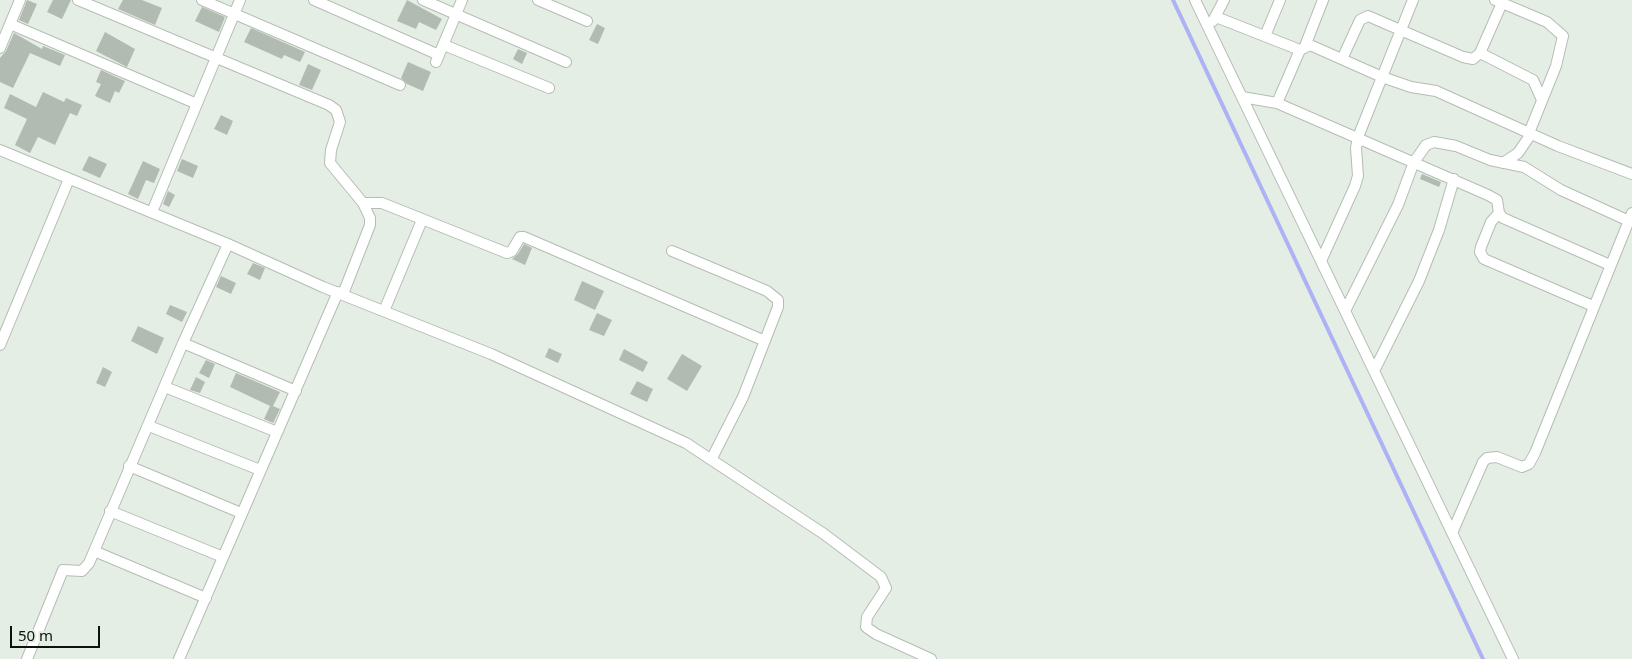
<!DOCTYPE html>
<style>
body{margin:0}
#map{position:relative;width:1632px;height:659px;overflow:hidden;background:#e5eee4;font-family:"Noto Sans",sans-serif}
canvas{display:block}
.scale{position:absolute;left:10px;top:626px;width:90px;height:22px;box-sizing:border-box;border:2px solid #0e110d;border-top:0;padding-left:6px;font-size:15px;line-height:18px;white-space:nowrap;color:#0e110d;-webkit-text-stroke:4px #e5eee4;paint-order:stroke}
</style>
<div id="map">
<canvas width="1632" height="659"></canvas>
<div class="scale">50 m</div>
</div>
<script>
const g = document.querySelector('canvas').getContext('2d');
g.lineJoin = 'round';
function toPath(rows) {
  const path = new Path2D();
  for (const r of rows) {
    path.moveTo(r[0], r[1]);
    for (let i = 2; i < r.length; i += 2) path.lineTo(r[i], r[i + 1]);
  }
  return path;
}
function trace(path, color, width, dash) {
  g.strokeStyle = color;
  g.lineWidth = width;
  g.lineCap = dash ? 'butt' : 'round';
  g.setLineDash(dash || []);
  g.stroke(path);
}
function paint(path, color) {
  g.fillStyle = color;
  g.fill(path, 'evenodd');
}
const stream = toPath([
 [1173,0,1483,659]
]);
const building = toPath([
 [27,0,37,4,28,24,19,20],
 [53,0,71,0,62,19,47,12],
 [123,0,142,0,162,8,155,25,118,9],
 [407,0,442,19,436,30,419,22,416,29,397,21],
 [202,7,225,17,219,32,195,21],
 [597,24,605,28,598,44,589,40],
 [251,28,305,52,300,62,284,55,282,59,244,42],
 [105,32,135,49,127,67,96,51],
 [14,33,42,49,43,46,65,55,60,66,30,53,13,88,0,82,0,58,6,51],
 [518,49,527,53,522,64,513,59],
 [408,62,431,72,423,91,407,84,401,78],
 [308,64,321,70,312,90,299,85],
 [101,70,125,81,119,93,115,91,110,103,95,96,101,84,96,82],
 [43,92,64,102,66,98,82,105,77,116,70,113,55,145,38,137,30,153,15,145,27,119,4,108,10,94,36,107],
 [221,115,233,121,227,135,214,129],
 [89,156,107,164,100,178,82,170],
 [182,159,198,166,193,178,177,171],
 [143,161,160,169,154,183,146,180,138,199,128,194],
 [1422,174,1441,182,1439,187,1420,179],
 [168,191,175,195,169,207,163,204],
 [524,244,532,248,525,265,512,259,518,254],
 [253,263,265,268,260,280,247,274],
 [221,276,236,283,231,294,216,287],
 [582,281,604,291,595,310,574,300],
 [170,305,187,312,182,322,166,314],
 [597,313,612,320,604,336,589,330],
 [138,326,164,338,157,354,131,341],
 [549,348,562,354,558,363,545,357],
 [624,349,648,362,643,372,619,360],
 [682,354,702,366,687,391,667,379],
 [206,360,215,364,209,378,199,373],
 [103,367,112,372,105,387,96,383],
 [236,373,280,392,273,406,280,409,273,423,264,419,270,406,230,387],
 [196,377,205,382,200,393,190,390],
 [637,381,653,389,647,402,630,394]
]);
const street = toPath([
 [78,0,329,105,336,110,340,122,331,150,330,163,363,203,370,218,370,225,343,294],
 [202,0,400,85],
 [314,0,439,55],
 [423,0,566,62],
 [538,0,587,21],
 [1195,0,1513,659],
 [1495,0,1547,22,1563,36,1556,66,1529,133],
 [1216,17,1300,50],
 [1213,21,1224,0],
 [10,24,197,104],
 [1265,36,1280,0],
 [444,45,549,88],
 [1305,46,1323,0],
 [0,48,20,0],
 [1480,53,1533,80,1542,100],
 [1342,59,1360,20,1368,16,1463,57,1473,59,1480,53,1502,3],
 [436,62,462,0],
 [1242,97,1277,103,1488,195,1497,200,1499,213,1503,218,1610,265],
 [1277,103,1300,50,1310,45,1382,77,1411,87,1436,91,1558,146,1632,174],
 [0,150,228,244,323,287,491,354,686,443,824,534,881,577,886,588,867,617,866,627,876,634,931,659],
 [1503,163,1518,153,1531,134],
 [363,203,382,203,507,253,512,251,520,237,524,237,765,341],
 [152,212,240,0],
 [1499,213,1491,222,1481,247,1480,252,1484,259,1593,306],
 [672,251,767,291,778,300,778,307,743,397,712,458],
 [1321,261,1355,186,1358,176,1356,148,1358,137,1413,0],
 [384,311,422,220],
 [1345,311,1398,205,1414,162,1426,145,1434,142,1456,146,1490,160,1524,167,1561,190,1629,221],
 [183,343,296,391],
 [0,345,69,179],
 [1374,371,1419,281,1439,230,1454,179],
 [165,387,277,432],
 [149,426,260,470],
 [129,466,241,513],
 [110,511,223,557],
 [1452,533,1483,462,1487,458,1497,457,1522,467,1529,464,1535,453,1632,213],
 [94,551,206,598],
 [27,659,63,570,82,571,89,563,183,343,228,244],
 [179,659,338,292]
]);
trace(stream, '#adb2f4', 4);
paint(building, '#b2bbb1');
trace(street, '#b4bdb3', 12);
trace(street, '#fff', 10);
</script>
